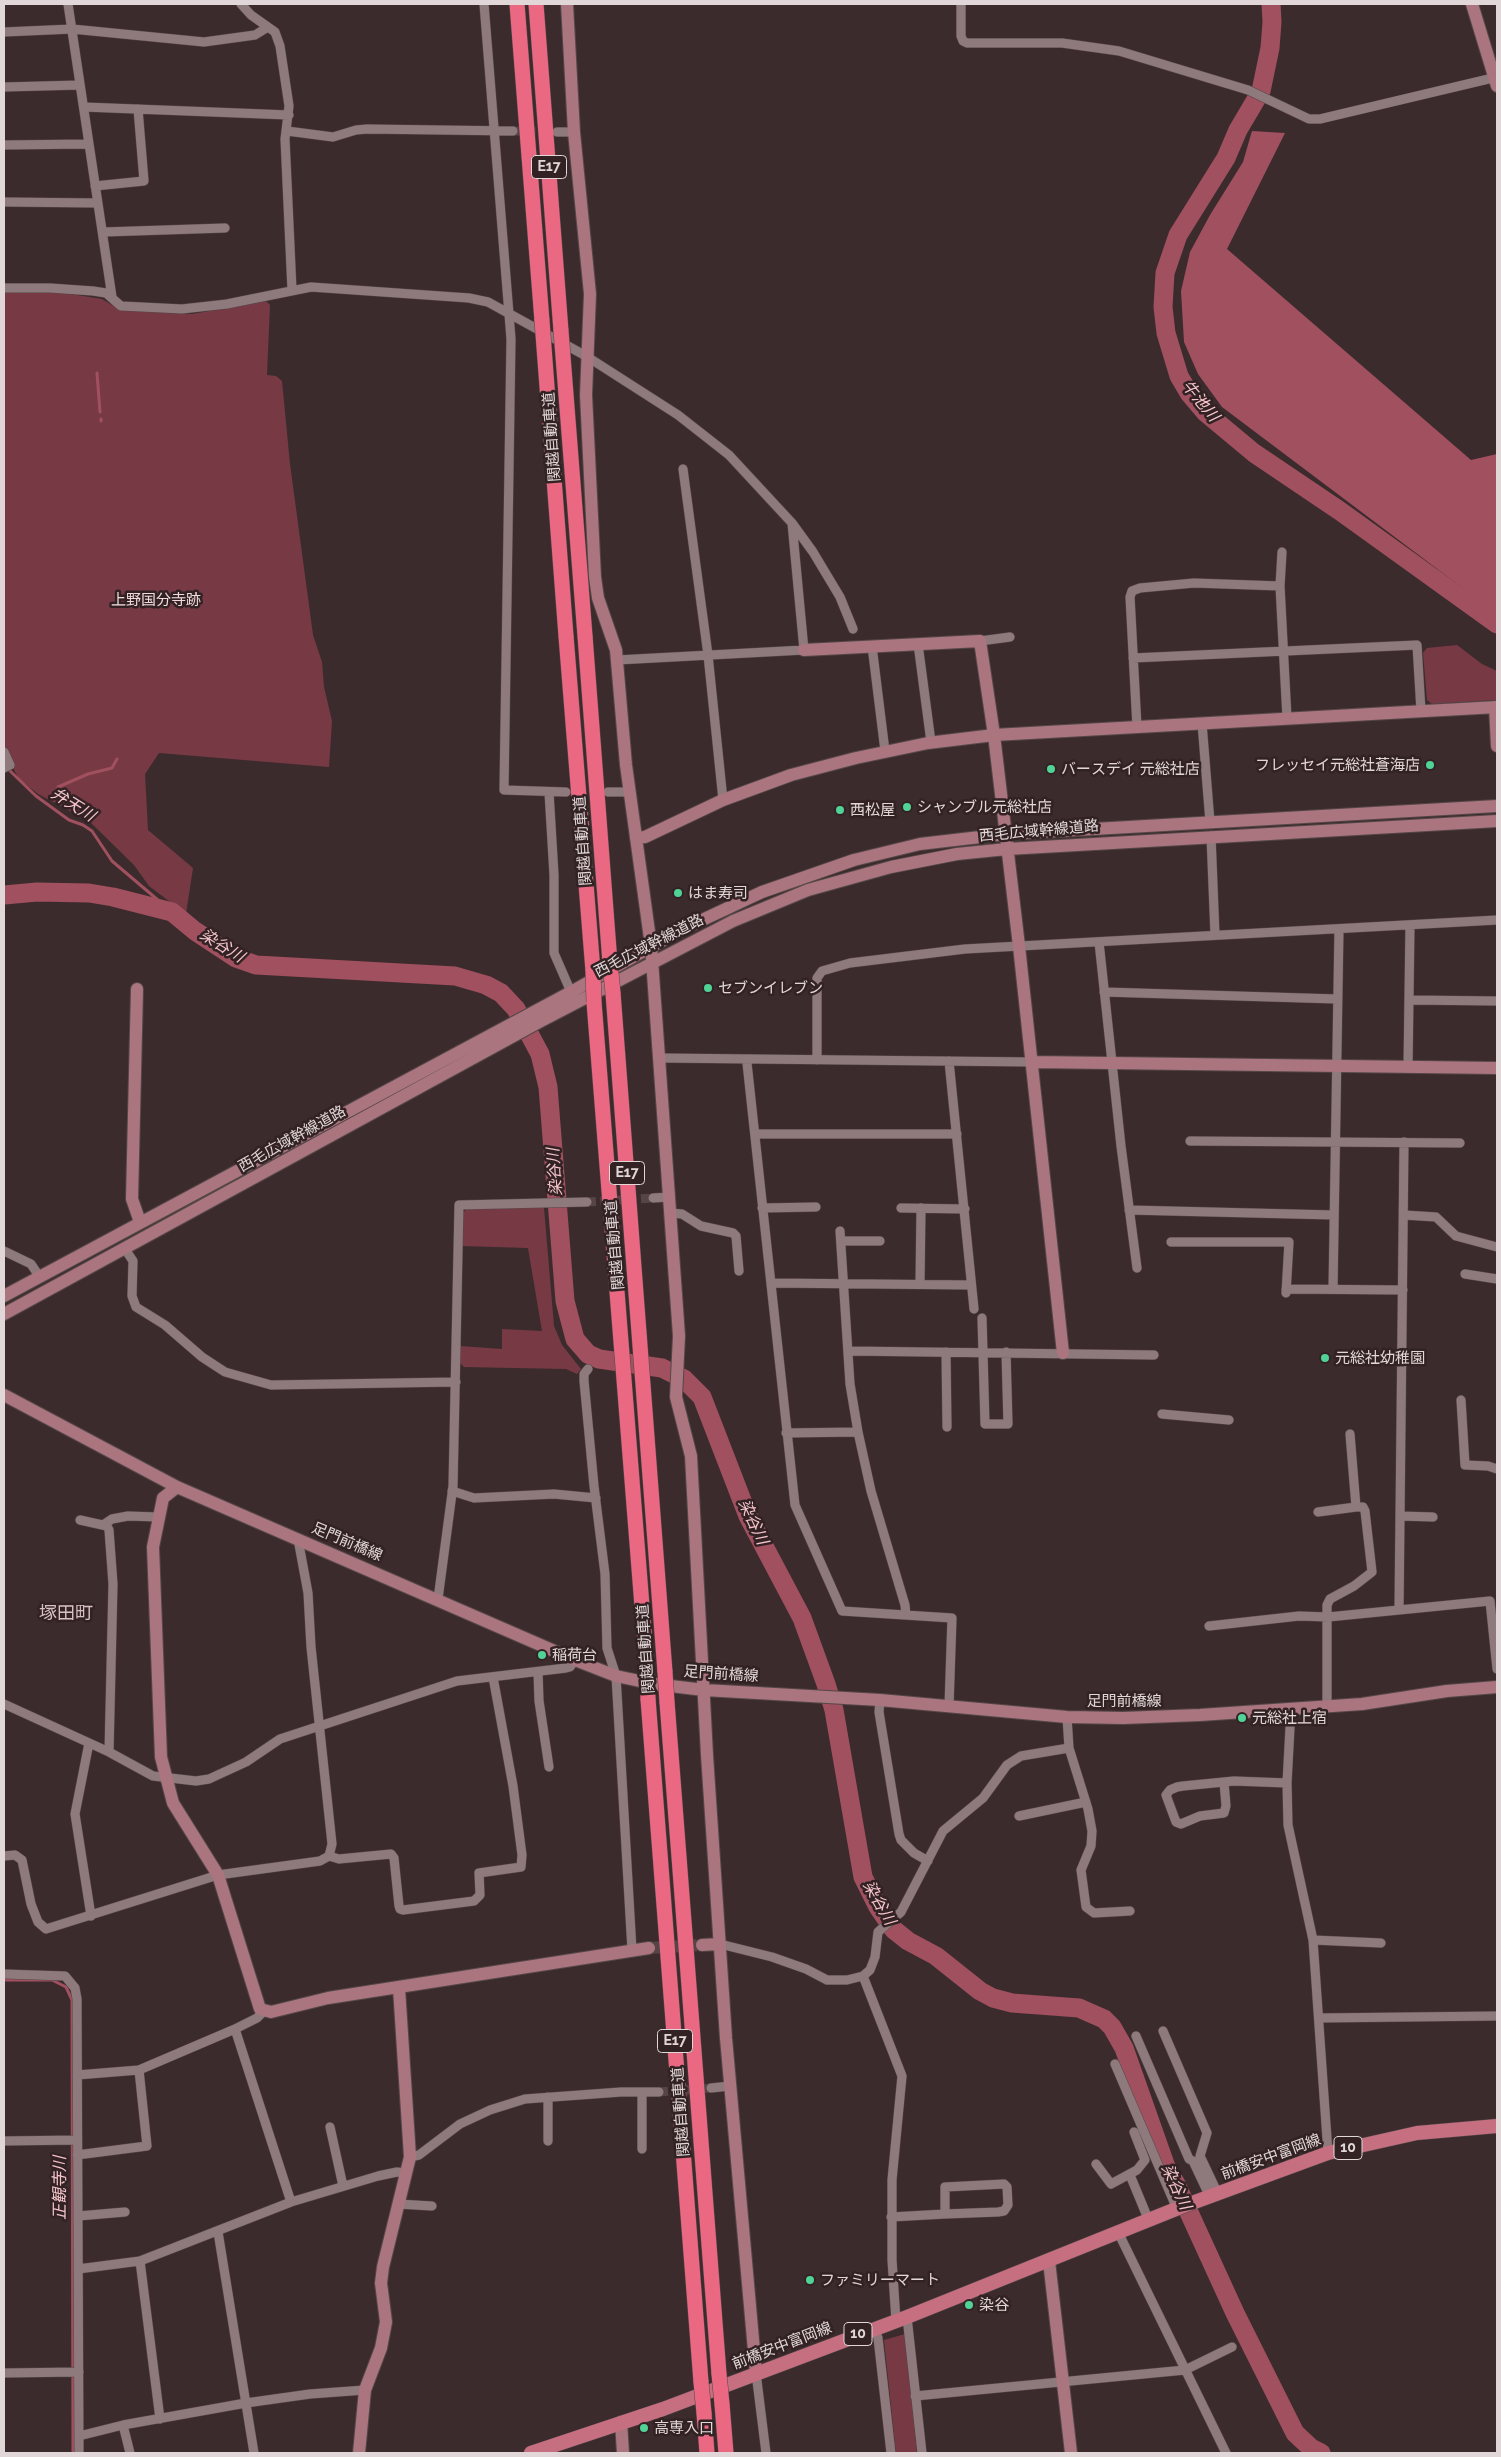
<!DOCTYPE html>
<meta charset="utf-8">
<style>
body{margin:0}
#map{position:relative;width:1501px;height:2457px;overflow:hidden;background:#3c2b2d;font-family:Raleway,sans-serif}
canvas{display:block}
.frame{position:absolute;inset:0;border:5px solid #e2d7d8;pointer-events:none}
</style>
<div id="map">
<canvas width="1501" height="2457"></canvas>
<div class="frame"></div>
</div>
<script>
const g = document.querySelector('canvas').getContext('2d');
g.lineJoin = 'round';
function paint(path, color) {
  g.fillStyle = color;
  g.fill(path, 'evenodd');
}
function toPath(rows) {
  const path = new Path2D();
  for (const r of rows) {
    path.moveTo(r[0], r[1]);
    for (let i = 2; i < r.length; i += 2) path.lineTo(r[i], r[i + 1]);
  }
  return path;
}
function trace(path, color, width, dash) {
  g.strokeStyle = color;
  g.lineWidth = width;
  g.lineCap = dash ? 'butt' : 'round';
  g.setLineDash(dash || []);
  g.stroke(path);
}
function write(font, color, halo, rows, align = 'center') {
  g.font = font + ' Raleway,"Noto Sans JP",sans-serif';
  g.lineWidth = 5;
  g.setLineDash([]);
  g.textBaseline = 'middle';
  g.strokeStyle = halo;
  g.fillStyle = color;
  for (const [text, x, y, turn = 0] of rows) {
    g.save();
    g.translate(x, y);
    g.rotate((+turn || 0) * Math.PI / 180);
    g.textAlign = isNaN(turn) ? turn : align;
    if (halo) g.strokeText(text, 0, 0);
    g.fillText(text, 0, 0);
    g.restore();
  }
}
const green = toPath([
 [4,291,58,292,102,299,112,305,126,309,192,314,266,301,270,305,267,375,276,376,282,381,290,464,313,635,322,662,324,687,332,721,329,767,159,753,145,774,148,830,193,868,186,914,149,886,134,865,89,821,38,794,18,778,4,748],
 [1457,645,1482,664,1497,671,1497,700,1432,704,1427,700,1423,653,1427,648],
 [468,1207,544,1208,554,1326,562,1345,581,1369,577,1374,566,1369,464,1367,460,1363,460,1346,502,1349,502,1329,542,1331,528,1248,462,1246,463,1213],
 [905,2334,917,2453,896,2453,884,2340]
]);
const water = toPath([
 [1252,131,1285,133,1227,249,1471,460,1497,454,1497,614,1222,407,1198,374,1184,342,1181,291,1190,252,1210,215,1243,162]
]);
const stream = toPath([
 [97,373,100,412],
 [101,419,101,421],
 [8,769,36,796,69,820,83,825,92,831,112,861,172,912],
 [56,797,58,787,88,774,112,768,117,759],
 [4,1980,52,1980,66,1987,72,2000,73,2453]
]);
const river = toPath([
 [1271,4,1272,22,1270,48,1261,91,1238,130,1226,158,1178,235,1165,273,1163,307,1166,333,1179,376,1189,393,1206,413,1254,453,1340,511,1497,624],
 [4,895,37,892,89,893,113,897,172,912,195,931,236,958,256,965,455,976,486,985,501,993,516,1009,540,1054,548,1087,565,1301,575,1339,588,1354,599,1359,662,1368,684,1379,702,1397,748,1516,802,1618,826,1684,834,1710,863,1877,878,1907,893,1929,908,1941,936,1956,980,1991,993,1998,1012,2003,1079,2008,1104,2019,1112,2027,1124,2048,1166,2167,1176,2184,1235,2313,1295,2433,1311,2448,1321,2453]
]);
const streetTunnel = toPath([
 [513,131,550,132],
 [587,1202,653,1198],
 [659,2092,711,2088]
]);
const secondaryTunnel = toPath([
 [649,1948,702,1945]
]);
const street = toPath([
 [68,4,112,297],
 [241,4,251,15,275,32,280,46,289,106,285,139,292,290],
 [484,4,511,339,504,790,566,792],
 [961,4,961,36,963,41,967,43,1062,43,1119,51,1248,90,1309,119,1320,119,1497,77],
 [4,32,72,29,204,42,255,35,268,27],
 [4,87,80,85],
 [84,107,289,115],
 [287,131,333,137,356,130,367,129,513,131],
 [557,132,574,132],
 [4,145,88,144],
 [95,186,144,181,138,109],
 [4,202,97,203],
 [104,232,225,228],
 [4,288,50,288,93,291,106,293,121,306,182,309,227,304,311,287,469,298,488,302,586,356,678,415,729,455,792,523,804,650,617,660],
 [683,469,708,655,723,800],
 [792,523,813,552,840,597,853,629],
 [1282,552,1280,586,1287,718],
 [980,641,1010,637],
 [918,644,931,742],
 [872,646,885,751],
 [1133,658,1417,645,1421,711],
 [1202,723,1210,822],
 [1137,727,1130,597,1132,591,1140,588,1194,583,1280,586],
 [4,752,10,765,4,768],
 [549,792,554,875,554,953,571,992],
 [608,792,630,792],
 [1211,836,1215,935],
 [1099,942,1121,1146,1137,1268],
 [1104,992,1337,999],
 [1410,1000,1497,1001],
 [661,1058,1032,1062],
 [749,1059,747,1063,795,1505,842,1611,952,1618,949,1706],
 [817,1060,817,978,822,971,850,963,965,949,1497,920],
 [949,1061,974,1309],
 [1408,1068,1410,925],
 [755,1134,957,1134],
 [1190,1141,1460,1143],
 [653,1198,670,1197],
 [762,1208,816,1207],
 [901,1208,965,1209],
 [1129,1210,1334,1215],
 [670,1213,682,1214,701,1226,733,1233,736,1236,739,1271],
 [1404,1215,1436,1217,1456,1236,1497,1247],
 [840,1231,850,1384,858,1432,871,1491,905,1605,906,1615],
 [841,1241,880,1241],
 [1171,1242,1289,1242,1286,1293],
 [125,1249,133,1261,132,1296,136,1307,165,1325,202,1357,225,1372,271,1385,456,1382],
 [4,1251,31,1264,39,1276],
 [1465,1274,1497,1279],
 [771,1283,971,1285],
 [920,1284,921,1208],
 [1286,1289,1403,1290],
 [1333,1289,1339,929],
 [982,1318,985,1424,1008,1424,1006,1352],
 [849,1351,1154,1355],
 [946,1352,947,1427],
 [588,1369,584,1374,584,1381,594,1486,605,1574,607,1648,616,1676,632,1950],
 [1461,1400,1465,1465,1488,1466,1497,1469],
 [1162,1414,1229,1420],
 [786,1433,858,1432],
 [452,1491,474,1498,554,1494,596,1498],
 [1318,1512,1356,1507],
 [1400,1516,1433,1517],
 [80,1520,107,1526,109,1530,113,1584,109,1752],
 [103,1525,112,1519,128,1516,158,1517],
 [438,1599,453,1486,459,1205,587,1202],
 [1399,1610,1404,1142],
 [1209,1626,1299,1616,1328,1617,1490,1601,1497,1669],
 [538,1672,539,1701,549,1767],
 [880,1700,879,1712,899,1834,901,1840,914,1853,928,1861],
 [4,1704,109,1752,153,1776,196,1781,209,1779,246,1762,280,1739,457,1681,566,1668,570,1667,575,1660],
 [1327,1707,1327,1605,1330,1599,1354,1586,1372,1572,1365,1511,1363,1507,1356,1507,1350,1434],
 [1291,1709,1287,1783,1288,1825,1313,1940,1328,2153],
 [1067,1717,1069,1748,1088,1809,1092,1831,1091,1846,1081,1870,1086,1907,1094,1913,1130,1911],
 [89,1743,75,1814,91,1916],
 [1224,1782,1226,1806,1224,1813,1200,1816,1181,1824,1176,1822,1166,1795,1170,1790,1177,1787,1183,1786,1224,1782,1234,1781,1287,1783],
 [1019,1816,1086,1802],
 [4,1856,15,1855,22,1860,31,1904,38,1922,46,1929,218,1875,320,1861,329,1856,332,1844,311,1647,308,1593,298,1539],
 [329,1856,339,1859,391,1854,394,1858,399,1906,400,1909,403,1910,474,1901,480,1895,479,1873,521,1867,522,1855,513,1786,493,1677],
 [1313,1940,1381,1943],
 [720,1944,772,1957,806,1969,827,1980,847,1980,863,1976,870,1970,875,1957,878,1932,901,1912,943,1831,983,1798,1007,1765,1021,1756,1069,1748],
 [4,1974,65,1976,75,1988,77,1999,79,2453],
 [863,1976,902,2076,892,2180,892,2260,896,2321],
 [1319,2018,1497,2016],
 [235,2029,291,2202],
 [1163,2031,1207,2133,1200,2156,1218,2194],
 [1136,2036,1189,2159,1193,2161,1210,2197],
 [1115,2064,1177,2209],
 [77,2075,139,2070,235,2029,257,2018,264,2011],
 [711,2088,730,2086],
 [548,2097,548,2141],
 [330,2127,343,2186],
 [4,2141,77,2140],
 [642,2149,642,2092],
 [77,2155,147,2146,139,2070],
 [410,2157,419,2155,460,2124,490,2110,525,2099,621,2092,659,2092],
 [1096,2164,1111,2184,1137,2170,1145,2160,1134,2132],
 [1130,2175,1149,2221],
 [398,2204,432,2206],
 [78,2216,125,2212],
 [891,2217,945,2214,998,2212,1004,2211,1008,2205,1007,2187,1004,2184,945,2187,945,2214],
 [218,2232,254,2453],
 [1119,2234,1226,2453],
 [140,2261,160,2419],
 [78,2269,140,2261,291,2202,378,2176,397,2172,406,2173],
 [907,2317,922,2453],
 [874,2328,878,2338,891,2453],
 [4,2373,79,2372],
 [756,2373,766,2453],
 [915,2396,1185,2370,1232,2347],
 [123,2425,130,2453],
 [79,2436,123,2425,246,2403,310,2394,365,2390]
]);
const secondary = toPath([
 [567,4,574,132,590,294,586,395,595,577,598,598,616,650,626,765,651,946,679,1336,676,1397,691,1456,707,1755,726,2038,756,2373],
 [1472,4,1497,86],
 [804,650,980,641,994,735,1019,946,1063,1353],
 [1495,707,1497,746],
 [636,838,645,837,723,800,791,775,856,758,928,743,994,735,1497,707],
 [137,989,132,1199,140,1222],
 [1032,1062,1497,1068],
 [4,1296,571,992,683,929,762,892,854,860,920,844,1006,834,1497,806],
 [4,1314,541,1021,733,921,808,890,891,867,957,854,1007,849,1497,821],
 [4,1395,177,1487,575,1660,616,1676,654,1684,704,1690,880,1700,1067,1717,1123,1718,1200,1715,1362,1704,1447,1691,1497,1687],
 [177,1487,163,1498,153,1547,161,1757,173,1803,218,1875,260,2009,271,2012,328,1998,649,1948],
 [702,1945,720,1944],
 [1049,2261,1071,2453],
 [621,2422,623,2453],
 [359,2453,365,2390,381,2348,386,2322,381,2283,383,2267,410,2157,399,1988]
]);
const primary = toPath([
 [531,2453,663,2409,907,2317,1181,2207,1328,2153,1417,2133,1497,2126]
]);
const highway = toPath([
 [517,4,542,321],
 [536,4,561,331],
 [566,636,593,971],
 [585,636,610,963],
 [613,993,665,1672],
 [594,1002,647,1669],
 [648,1699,701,2382],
 [667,1702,719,2374],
 [722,2404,726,2453],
 [704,2413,707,2453]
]);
const highwayBridge = toPath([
 [542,321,566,636],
 [561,331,585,636],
 [610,963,613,993],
 [593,971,594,1002],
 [647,1669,648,1699],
 [665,1672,667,1702],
 [719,2374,722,2404],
 [701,2382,704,2413]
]);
const markers = [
 [1430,765,5,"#51d397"],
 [1051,769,5,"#51d397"],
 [907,807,5,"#51d397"],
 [840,810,5,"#51d397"],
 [678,893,5,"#51d397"],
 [708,988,5,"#51d397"],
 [1325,1358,5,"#51d397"],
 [542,1655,5,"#51d397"],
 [1242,1718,5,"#51d397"],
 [810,2280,5,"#51d397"],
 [969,2305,5,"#51d397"],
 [644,2428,5,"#51d397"]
];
const shields = [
 [549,167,35],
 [627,1173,35],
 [675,2041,35],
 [1348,2148,28],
 [858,2334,28]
];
const shieldNames = [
 ["E17",549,167],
 ["E17",627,1173],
 ["E17",675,2041],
 ["10",1348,2148],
 ["10",858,2334]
];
const streetNames = [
 ["関越自動車道",552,437,-94],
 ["西毛広域幹線道路",1039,831,-5],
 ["関越自動車道",583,841,-94],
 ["西毛広域幹線道路",649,946,-27],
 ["西毛広域幹線道路",292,1139,-29],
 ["関越自動車道",615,1245,-95],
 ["足門前橋線",347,1542,23],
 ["関越自動車道",646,1649,-94],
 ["足門前橋線",721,1674,4],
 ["足門前橋線",1124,1701],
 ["関越自動車道",681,2112,-94],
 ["前橋安中富岡線",1271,2157,-20],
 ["前橋安中富岡線",782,2346,-21]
];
const parkNames = [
 ["上野国分寺跡",156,600]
];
const poiNames = [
 ["フレッセイ元総社蒼海店",1420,765,"right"],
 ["バースデイ 元総社店",1061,769],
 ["シャンブル元総社店",917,807],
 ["西松屋",850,810],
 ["はま寿司",688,893],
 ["セブンイレブン",718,988],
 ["元総社幼稚園",1335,1358],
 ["稲荷台",552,1655],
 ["元総社上宿",1252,1718],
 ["ファミリーマート",820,2280],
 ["染谷",979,2305],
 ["高専入口",654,2428]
];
const waterNames = [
 ["牛池川",1200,401,50],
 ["弁天川",73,805,32],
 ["染谷川",222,946,32],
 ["染谷川",555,1172,-94],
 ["染谷川",753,1522,65],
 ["染谷川",879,1903,60],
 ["染谷川",1176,2187,65],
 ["正観寺川",60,2188,-90]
];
const quarterNames = [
 ["塚田町",66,1614]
];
paint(green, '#773a45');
paint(water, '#a1505f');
trace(stream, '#a1505f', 3);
trace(river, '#a1505f', 19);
trace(streetTunnel, '#554547', 9, [9, 4.5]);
trace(secondaryTunnel, '#554547', 12, [12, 6]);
trace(street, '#554748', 10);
trace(secondary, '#554748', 14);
trace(primary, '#554748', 15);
trace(highway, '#554748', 16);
trace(street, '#8e7a7c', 9);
trace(secondary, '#aa757e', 12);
trace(primary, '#c56f80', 14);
trace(highway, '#ea6882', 15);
trace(highwayBridge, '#554748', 16, []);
trace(highwayBridge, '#ea6882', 15);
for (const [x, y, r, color] of markers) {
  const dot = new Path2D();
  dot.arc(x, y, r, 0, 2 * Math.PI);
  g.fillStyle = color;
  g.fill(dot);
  trace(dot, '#322224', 2);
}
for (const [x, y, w] of shields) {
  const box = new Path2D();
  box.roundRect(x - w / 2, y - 11.5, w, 23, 4);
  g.fillStyle = '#322224';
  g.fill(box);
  trace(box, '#e2d7d8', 1);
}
write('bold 14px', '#e2d7d8', null, shieldNames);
write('15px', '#e2d7d8', '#322224', streetNames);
write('15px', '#f2d9dc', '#322224', parkNames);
write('15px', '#e2d7d8', '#322224', poiNames, 'left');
write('italic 16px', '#f5c5cb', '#322224', waterNames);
write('18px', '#d6c0c2', '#322224', quarterNames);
</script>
